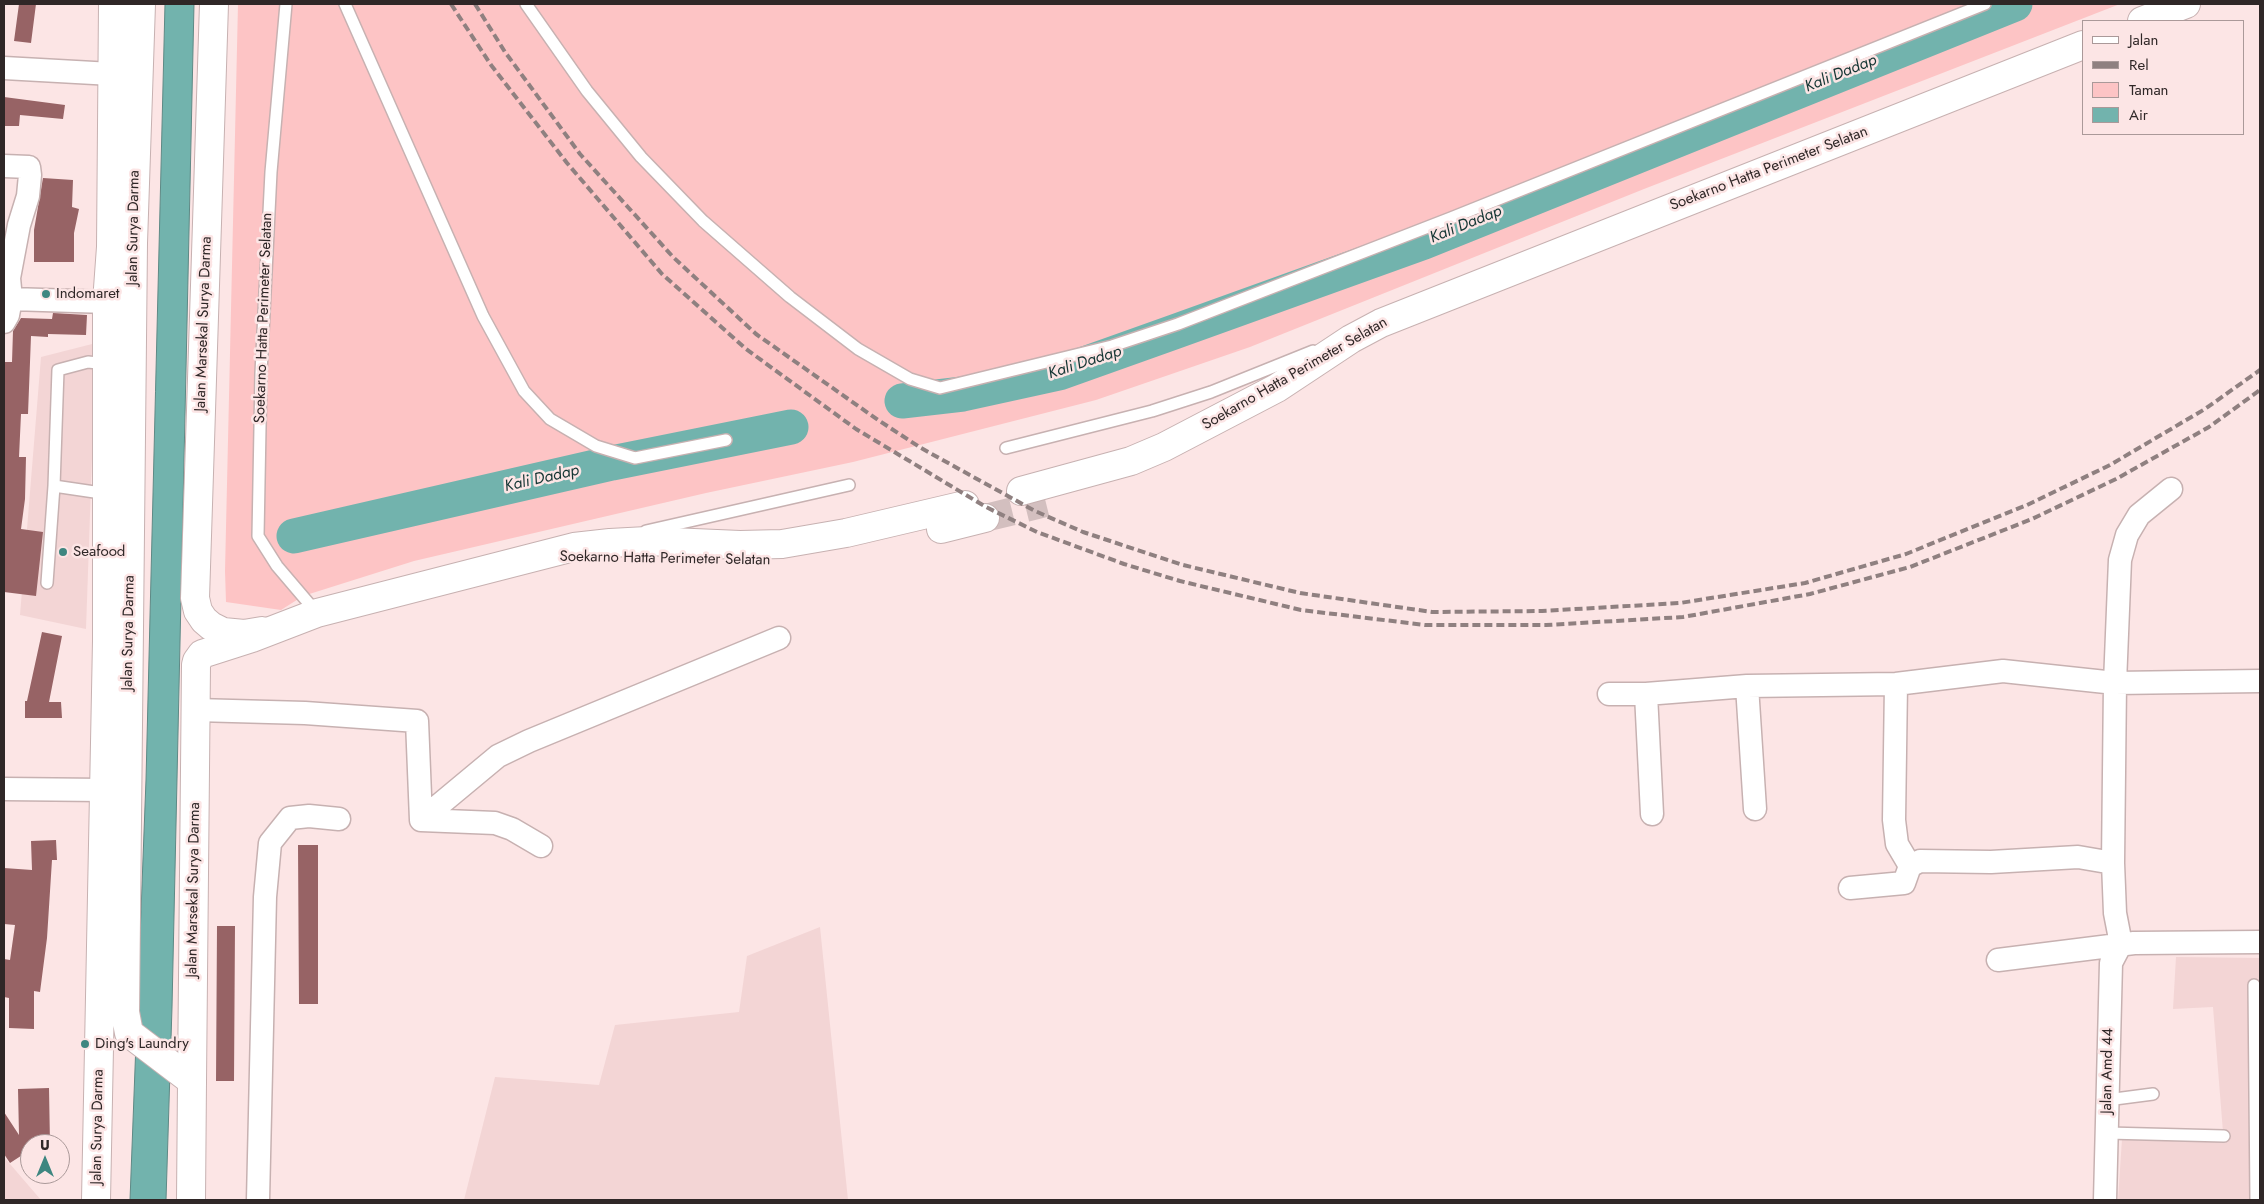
<!DOCTYPE html>
<style>
body{margin:0}
#map{position:relative;width:2264px;height:1204px;overflow:hidden;background:#fce5e5;font-family:Jost,sans-serif}
canvas{display:block}
.frame{position:absolute;inset:0;border:5px solid #2f2727;pointer-events:none}
.legend{position:absolute;left:2082px;top:20px;width:162px;height:115px;box-sizing:border-box;background:#fce5e5;border:1px solid #a99;margin:0;padding:6px 9px;list-style:none;font-size:15px;color:#2f2727}
.legend li{display:flex;align-items:center;gap:10px;height:25px}
.legend b{width:25px;border:1px solid #a99}
.north{position:absolute;left:20px;top:1134px;width:50px;height:50px;box-sizing:border-box;background:#fce5e5;border:1px solid #a99;border-radius:50%;rotate:0deg;font-size:14px;font-weight:700;line-height:20px;text-align:center;color:#2f2727}
.north::after{content:'';display:block;margin:auto;width:18px;height:22px;background:#3e8680;clip-path:polygon(50% 0,100% 100%,50% 72%,0 100%)}
</style>
<div id="map">
<canvas width="2264" height="1204"></canvas>
<div class="frame"></div>
<ul class="legend">
<li><b style="height:6px;background:#fff"></b>Jalan</li>
<li><b style="height:6px;background:#8f8080"></b>Rel</li>
<li><b style="height:14px;background:#fdc4c5"></b>Taman</li>
<li><b style="height:14px;background:#72b3ad"></b>Air</li>
</ul>
<div class="north">U</div>
</div>
<script>
const g = document.querySelector('canvas').getContext('2d');
g.lineJoin = 'round';
function paint(path, color) {
  g.fillStyle = color;
  g.fill(path, 'evenodd');
}
function toPath(rows) {
  const path = new Path2D();
  for (const r of rows) {
    path.moveTo(r[0], r[1]);
    for (let i = 2; i < r.length; i += 2) path.lineTo(r[i], r[i + 1]);
  }
  return path;
}
function trace(path, color, width, dash) {
  g.strokeStyle = color;
  g.lineWidth = width;
  g.lineCap = dash ? 'butt' : 'round';
  g.setLineDash(dash || []);
  g.stroke(path);
}
function write(font, color, halo, rows, align = 'center') {
  g.font = font + ' Jost,sans-serif';
  g.lineWidth = 5;
  g.setLineDash([]);
  g.textBaseline = 'middle';
  g.strokeStyle = halo;
  g.fillStyle = color;
  for (const [text, x, y, turn = 0] of rows) {
    g.save();
    g.translate(x, y);
    g.rotate((+turn || 0) * Math.PI / 180);
    g.textAlign = isNaN(turn) ? turn : align;
    if (halo) g.strokeText(text, 0, 0);
    g.fillText(text, 0, 0);
    g.restore();
  }
}
const built = toPath([
 [96,343,86,629,20,615,41,357],
 [820,927,848,1200,464,1200,495,1077,599,1085,615,1025,739,1012,747,956],
 [2176,957,2260,958,2260,1200,2118,1200,2122,1139,2223,1132,2213,1007,2173,1009],
 [4,1157,41,1200,4,1200]
]);
const green = toPath([
 [238,4,2120,4,1644,189,1250,347,1096,400,853,462,706,493,414,561,303,596,281,610,226,602,225,571]
]);
const water = toPath([
 [165,4,194,4,172,1007,166,1200,130,1200,146,780,165,4]
]);
const river = toPath([
 [902,401,963,394,1059,373,1174,332,1424,242,2015,4],
 [294,536,612,463,791,427]
]);
const building = toPath([
 [19,4,36,4,31,43,14,41],
 [4,97,65,105,63,119,20,115,19,126,4,126],
 [43,178,73,180,72,207,79,209,74,233,74,262,34,262,34,230],
 [53,313,87,315,86,335,48,334,48,337,31,336,28,414,21,414,19,457,26,457,25,499,21,529,43,532,36,596,4,592,4,362,12,362,13,331,21,318,52,319],
 [42,632,62,636,49,702,61,702,62,718,25,718,25,701,27,701],
 [56,840,57,860,52,860,47,938,40,992,34,991,34,1029,9,1028,9,998,4,997,4,959,10,960,15,925,4,924,4,868,32,870,31,841],
 [298,845,318,845,318,1004,299,1004],
 [217,926,235,926,234,1081,216,1081],
 [49,1088,50,1144,30,1144,30,1150,10,1163,4,1154,4,1112,19,1135,18,1089]
]);
const secondaryTunnel = toPath([
 [985,518,1046,503]
]);
const service = toPath([
 [286,4,271,172,261,373,258,536,277,566,317,613],
 [345,4,483,316,524,391,550,419,596,446,635,458,726,440],
 [526,4,587,91,641,157,703,221,790,297,858,349,910,379,940,388,1112,346,1178,324,1451,218,1985,4],
 [1006,448,1152,411,1211,392,1313,351],
 [54,486,58,370,88,362,107,364],
 [646,531,849,485],
 [47,583,54,486,108,494],
 [2254,985,2256,1200],
 [2107,1100,2153,1094],
 [2108,1133,2224,1136]
]);
const minor = toPath([
 [4,68,112,74],
 [4,166,29,167,30,175,28,196,19,225,9,278,11,299,8,315,4,322],
 [11,299,107,302],
 [1896,684,1894,820,1897,844,1910,866],
 [1747,686,1755,809],
 [1609,694,1646,694,1747,686,1896,684,2003,671,2115,683,2260,681],
 [1646,694,1652,814],
 [196,710,305,713,417,721,421,820],
 [4,789,104,790],
 [421,820,498,756,529,741,779,638],
 [421,820,495,823,512,829,541,846],
 [2113,863,2115,683,2120,560,2127,535,2139,515,2171,489],
 [1850,888,1904,883,1910,866,1920,861,1991,862,2078,857,2113,863,2115,913,2121,944],
 [1998,960,2134,943,2260,942],
 [258,1200,265,897,270,843,290,818,309,816,339,819],
 [2105,1200,2111,963,2121,944]
]);
const tertiary = toPath([
 [214,4,195,598,198,611,204,620,211,626,223,632,244,634,262,631]
]);
const secondary = toPath([
 [2142,21,2186,4],
 [1021,491,1131,461,1164,447,1277,388,1351,339,1381,323,2083,45],
 [941,529,985,518],
 [192,1081,196,665,197,661,202,654,252,638,317,613,574,547,610,543,647,541,740,545,782,544,846,533,965,505]
]);
const primary = toPath([
 [141,4,133,243,125,1012,129,1033,192,1081,191,1200],
 [96,1200,107,641,107,302,111,247,113,4]
]);
const rail = toPath([
 [451,4,491,65,567,163,662,274,746,349,856,429,986,507,1037,532,1124,564,1180,581,1301,610,1425,625,1546,625,1683,617,1810,594,1910,567,2032,519,2116,479,2209,427,2260,390],
 [475,4,505,52,580,154,673,257,756,334,878,420,921,448,1035,511,1083,532,1183,565,1300,593,1432,612,1542,611,1680,603,1805,583,1906,554,2027,505,2110,465,2205,409,2260,370]
]);
const markers = [
 [46,294,5,"#3e8680"],
 [63,552,5,"#3e8680"],
 [85,1044,5,"#3e8680"]
];
const streetNames = [
 ["Soekarno Hatta Perimeter Selatan",1769,169,-21],
 ["Jalan Surya Darma",134,228,-89],
 ["Soekarno Hatta Perimeter Selatan",264,318,-88],
 ["Jalan Marsekal Surya Darma",204,324,-88],
 ["Soekarno Hatta Perimeter Selatan",1295,374,-30],
 ["Soekarno Hatta Perimeter Selatan",665,559,1],
 ["Jalan Surya Darma",129,633,-89],
 ["Jalan Marsekal Surya Darma",194,890,-89],
 ["Jalan Amd 44",2108,1071,-89],
 ["Jalan Surya Darma",98,1127,-89]
];
const poiNames = [
 ["Indomaret",56,294],
 ["Seafood",73,552],
 ["Ding's Laundry",95,1044]
];
const waterNames = [
 ["Kali Dadap",1841,74,-22],
 ["Kali Dadap",1466,225,-22],
 ["Kali Dadap",1085,363,-18],
 ["Kali Dadap",542,479,-13]
];
paint(built, '#f3d5d5');
paint(green, '#fdc4c5');
paint(water, '#72b3ad');
trace(water, '#5e8985', 1);
trace(river, '#72b3ad', 35);
paint(building, '#976365');
trace(secondaryTunnel, '#d3bfbf', 28, [28, 14]);
trace(service, '#c7b1b1', 14);
trace(minor, '#c7b1b1', 25);
trace(tertiary, '#c7b1b1', 30);
trace(secondary, '#c7b1b1', 30);
trace(primary, '#c7b1b1', 30);
trace(service, '#fff', 11);
trace(minor, '#fff', 22);
trace(tertiary, '#fff', 28);
trace(secondary, '#fff', 28);
trace(primary, '#fff', 28);
trace(rail, '#8f8080', 4, [8, 4]);
for (const [x, y, r, color] of markers) {
  const dot = new Path2D();
  dot.arc(x, y, r, 0, 2 * Math.PI);
  g.fillStyle = color;
  g.fill(dot);
  trace(dot, '#fce5e5', 2);
}
write('15px', '#2f2727', '#fce5e5', streetNames);
write('15px', '#2f2727', '#fce5e5', poiNames, 'left');
write('italic 16px', '#143533', '#fce5e5', waterNames);
</script>
